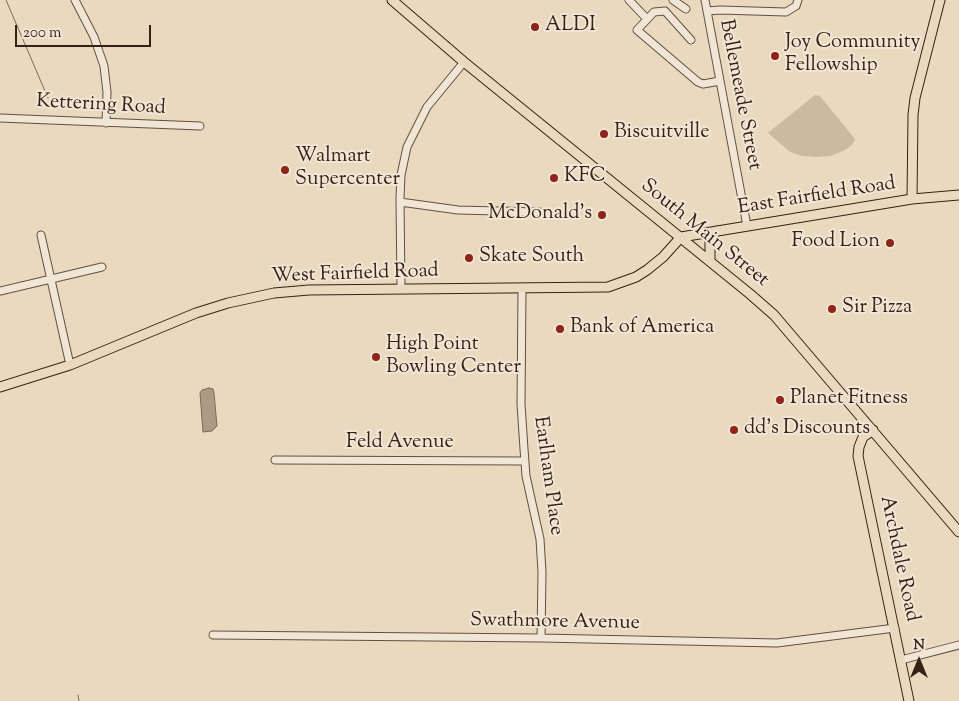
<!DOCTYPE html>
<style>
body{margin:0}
#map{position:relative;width:959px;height:701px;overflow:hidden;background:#e9d9be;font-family:"Sorts Mill Goudy",serif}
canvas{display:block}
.north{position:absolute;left:894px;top:636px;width:50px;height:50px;-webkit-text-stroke:4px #f1e6d5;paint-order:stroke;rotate:0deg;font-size:14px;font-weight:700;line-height:20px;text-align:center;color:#362115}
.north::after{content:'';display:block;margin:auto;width:18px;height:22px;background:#362115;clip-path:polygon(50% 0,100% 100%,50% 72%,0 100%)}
.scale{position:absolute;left:15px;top:25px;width:136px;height:22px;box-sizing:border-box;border:2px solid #362115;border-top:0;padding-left:6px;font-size:15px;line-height:18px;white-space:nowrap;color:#362115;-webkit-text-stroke:4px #f1e6d5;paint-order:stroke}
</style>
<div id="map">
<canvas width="959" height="701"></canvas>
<div class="north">N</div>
<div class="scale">200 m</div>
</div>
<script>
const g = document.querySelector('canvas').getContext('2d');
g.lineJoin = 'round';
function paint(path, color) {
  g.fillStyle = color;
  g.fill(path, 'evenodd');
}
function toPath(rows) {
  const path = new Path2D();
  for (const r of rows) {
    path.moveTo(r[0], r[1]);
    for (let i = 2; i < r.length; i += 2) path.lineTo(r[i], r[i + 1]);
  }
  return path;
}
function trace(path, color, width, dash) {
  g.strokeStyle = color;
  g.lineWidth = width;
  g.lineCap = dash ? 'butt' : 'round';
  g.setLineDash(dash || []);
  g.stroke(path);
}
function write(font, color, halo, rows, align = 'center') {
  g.font = font + ' "Sorts Mill Goudy",serif';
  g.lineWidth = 4;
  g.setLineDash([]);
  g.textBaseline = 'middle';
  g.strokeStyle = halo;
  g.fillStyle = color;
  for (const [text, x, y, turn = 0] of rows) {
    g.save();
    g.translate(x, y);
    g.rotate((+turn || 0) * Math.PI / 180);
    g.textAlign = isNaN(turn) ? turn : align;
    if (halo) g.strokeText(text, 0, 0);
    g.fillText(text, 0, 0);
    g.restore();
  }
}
const green = toPath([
 [815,95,820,96,855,139,852,145,845,150,831,156,816,157,802,156,790,152,768,133]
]);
const water = toPath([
 [209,388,213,389,214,393,217,426,212,431,203,432,200,393,202,390,209,388]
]);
const stream = toPath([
 [6,0,48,98],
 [78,695,79,701]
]);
const minor = toPath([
 [75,0,94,37,104,66,107,92,106,123],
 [629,0,647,19],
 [673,0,686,9],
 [705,0,747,226],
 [707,11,720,10,786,12,796,6,798,0],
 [691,40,665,11,654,12,637,30,698,82,703,84,720,81],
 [0,118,200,126],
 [400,202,458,210,539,212],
 [41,235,70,365],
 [401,289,400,198,401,175,407,147,427,107,464,62],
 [522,289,521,404,524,449,526,476,540,539,542,572,541,638],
 [0,291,102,267],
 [275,460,525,461],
 [213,635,541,638,777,643,895,628],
 [901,660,959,645]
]);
const major = toPath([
 [392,0,464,62,750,294,774,315,959,532],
 [912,199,913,115,915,98,940,0],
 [681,237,912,199,959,195],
 [710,261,710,241,716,231],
 [0,387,70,365,196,313,228,303,274,293,309,290,608,287,636,277,647,270,663,257,681,237],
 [873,430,863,437,859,447,858,456,909,701]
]);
const markers = [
 [535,27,5,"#8f2418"],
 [775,56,5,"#8f2418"],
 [604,134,5,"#8f2418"],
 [285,170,5,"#8f2418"],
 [554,178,5,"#8f2418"],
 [602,215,5,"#8f2418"],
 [890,243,5,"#8f2418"],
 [469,258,5,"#8f2418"],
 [832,309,5,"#8f2418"],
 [560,329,5,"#8f2418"],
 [376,357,5,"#8f2418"],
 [780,400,5,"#8f2418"],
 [734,430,5,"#8f2418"]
];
const poiNames = [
 ["ALDI",545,27],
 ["Joy Community",785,44],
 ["Fellowship",785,67],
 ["Biscuitville",614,134],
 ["Walmart",295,158],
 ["Supercenter",295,181],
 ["KFC",564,178],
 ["McDonald's",592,215,"right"],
 ["Food Lion",880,243,"right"],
 ["Skate South",479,258],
 ["Sir Pizza",842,309],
 ["Bank of America",570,329],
 ["High Point",386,346],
 ["Bowling Center",386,369],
 ["Planet Fitness",790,400],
 ["dd's Discounts",744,430]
];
const streetNames = [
 ["Bellemeade Street",739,95,79],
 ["Kettering Road",101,106,3],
 ["East Fairfield Road",817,197,-9],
 ["South Main Street",704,234,39],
 ["West Fairfield Road",355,275,-2],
 ["Feld Avenue",400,444],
 ["Earlham Place",547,476,82],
 ["Archdale Road",898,559,78],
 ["Swathmore Avenue",555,623,1]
];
paint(green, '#cbbaa1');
paint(water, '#ac9a85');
trace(water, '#7d6a58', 1);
trace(stream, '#7d6a58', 1);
trace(minor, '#634f3f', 9);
trace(major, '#362115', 11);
trace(minor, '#f1e6d5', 7);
trace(major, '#e9d9be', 9);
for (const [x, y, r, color] of markers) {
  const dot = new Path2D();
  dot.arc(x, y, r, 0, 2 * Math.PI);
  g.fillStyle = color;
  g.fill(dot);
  trace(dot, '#f1e6d5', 2);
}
write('20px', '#362115', '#f1e6d5', poiNames, 'left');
write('20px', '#362115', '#f1e6d5', streetNames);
</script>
